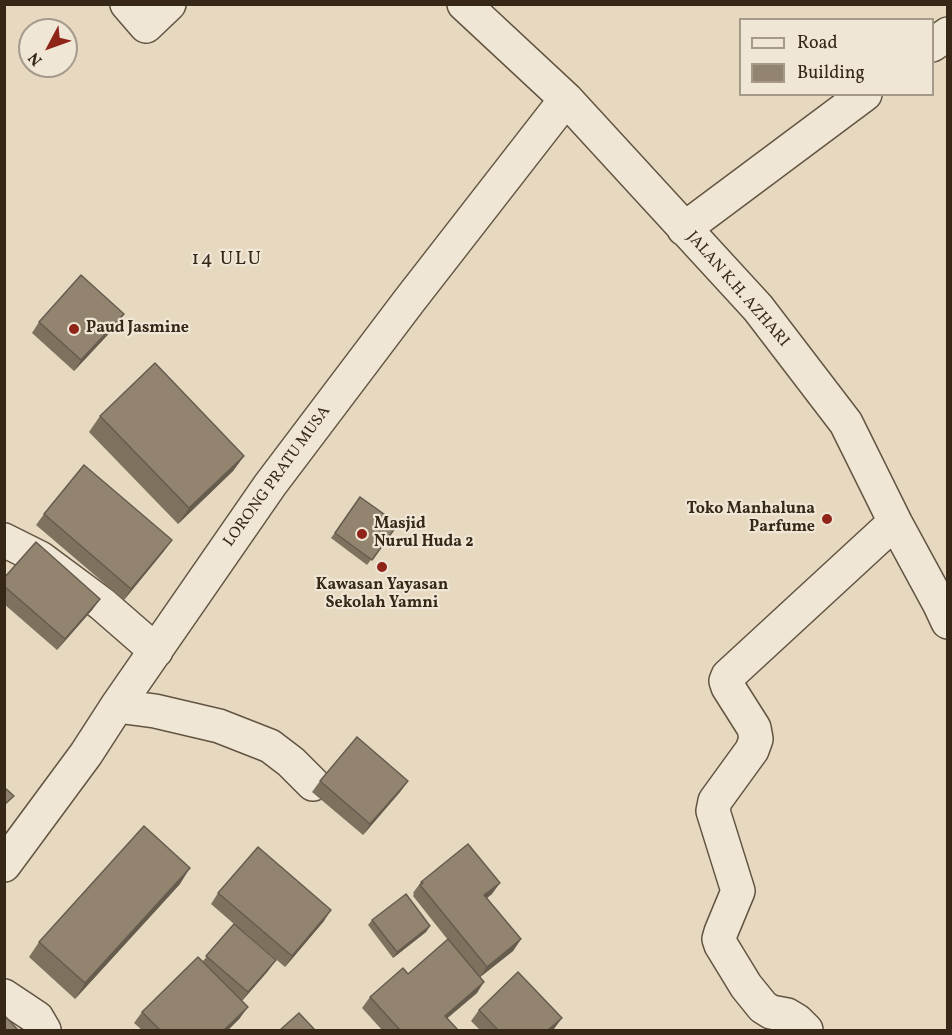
<!DOCTYPE html>
<style>
body{margin:0}
#map{position:relative;width:952px;height:1035px;overflow:hidden;background:#e7d9c0;font-family:Vollkorn,serif}
canvas{display:block}
.frame{position:absolute;inset:0;border:6px solid #362717;pointer-events:none}
.legend{position:absolute;left:739px;top:18px;width:195px;height:78px;box-sizing:border-box;background:#efe6d6;border:2px solid #a59a8a;margin:0;padding:8px 10px;list-style:none;font-size:18px;color:#362717}
.legend li{display:flex;align-items:center;gap:12px;height:30px}
.legend b{width:30px;border:2px solid #a59a8a}
.north{position:absolute;left:18px;top:18px;width:60px;height:60px;box-sizing:border-box;background:#efe6d6;border:2px solid #a59a8a;border-radius:50%;rotate:229deg;font-size:16px;font-weight:700;line-height:24px;text-align:center;color:#362717}
.north::after{content:'';display:block;margin:auto;width:21px;height:27px;background:#8f2418;clip-path:polygon(50% 0,100% 100%,50% 72%,0 100%)}
</style>
<div id="map">
<canvas width="952" height="1035"></canvas>
<div class="frame"></div>
<ul class="legend">
<li><b style="height:8px;background:#efe6d6"></b>Road</li>
<li><b style="height:16px;background:#92846f"></b>Building</li>
</ul>
<div class="north">N</div>
</div>
<script>
const g = document.querySelector('canvas').getContext('2d');
g.lineJoin = 'round';
function toPath(rows) {
  const path = new Path2D();
  for (const r of rows) {
    path.moveTo(r[0], r[1]);
    for (let i = 2; i < r.length; i += 2) path.lineTo(r[i], r[i + 1]);
  }
  return path;
}
function trace(path, color, width, dash) {
  g.strokeStyle = color;
  g.lineWidth = width;
  g.lineCap = dash ? 'butt' : 'round';
  g.setLineDash(dash || []);
  g.stroke(path);
}
function paint(path, color) {
  g.fillStyle = color;
  g.fill(path, 'evenodd');
}
function write(font, color, halo, rows, align = 'center') {
  g.font = font + ' Vollkorn,serif';
  g.lineWidth = 4.5;
  g.setLineDash([]);
  g.textBaseline = 'middle';
  g.strokeStyle = halo;
  g.fillStyle = color;
  for (const [text, x, y, turn = 0] of rows) {
    g.save();
    g.translate(x, y);
    g.rotate((+turn || 0) * Math.PI / 180);
    g.textAlign = isNaN(turn) ? turn : align;
    if (halo) g.strokeText(text, 0, 0);
    g.fillText(text, 0, 0);
    g.restore();
  }
}
const minor = toPath([
 [127,4,146,26,169,4],
 [464,4,566,99,758,308,846,423,895,522,940,605,948,622],
 [932,45,948,34],
 [684,229,865,94],
 [4,540,40,558,102,604,156,651],
 [117,706,155,711,219,726,270,746,291,762,313,784],
 [4,865,86,754,117,706,270,485,409,301,566,99],
 [4,996,37,1018,44,1030],
 [806,1030,797,1021,787,1015,771,1012,763,1007,746,986,721,945,719,939,721,932,738,891,713,811,715,801,752,750,756,739,754,728,728,687,726,681,728,676,895,522]
]);
const wall = toPath([
 [124,314,116,326,74,371,32,333,39,322],
 [100,416,244,456,233,471,178,524,89,432],
 [360,497,398,524,367,565,331,538],
 [44,514,164,551,124,600,36,525],
 [4,578,100,599,92,610,57,650,4,604],
 [320,781,408,781,400,792,363,835,312,792],
 [421,882,492,894,487,898,521,939,513,951,480,977,477,993,447,1018,458,1030,382,1030,362,1008,370,997,408,974,448,940,413,896,414,894,413,893],
 [180,884,75,999,29,957,39,942],
 [218,893,324,921,285,967,244,932,268,971,242,1001,240,1018,228,1030,142,1030,134,1023,142,1012,203,961,234,924,211,904],
 [372,920,430,926,426,932,393,958,368,925],
 [479,1010,562,1018,552,1030,480,1030,471,1021]
]);
const shadedWall = toPath([
 [124,314,116,326,74,371,81,360],
 [244,456,233,471,178,524,189,508],
 [172,540,164,551,124,600,131,589],
 [100,599,92,610,57,650,65,639],
 [408,781,400,792,363,835,370,824],
 [190,868,180,884,75,999,85,983],
 [500,883,492,894,476,906,484,895],
 [331,910,324,921,285,967,292,956],
 [430,926,426,932,393,958,397,952],
 [521,939,513,951,479,978,487,967],
 [276,960,268,971,240,1003,248,992],
 [484,982,477,993,437,1027,445,1016],
 [248,1007,240,1018,228,1030,224,1030],
 [562,1018,554,1029,552,1030,548,1030]
]);
const building = toPath([
 [81,275,124,314,81,360,39,322,81,275],
 [155,363,244,456,189,508,100,416,155,363],
 [84,465,172,540,131,589,44,514,84,465],
 [360,497,398,524,372,560,335,533,360,497],
 [36,542,100,599,65,639,4,586,4,578,36,542],
 [357,737,408,781,370,824,320,781,357,737],
 [4,787,14,796,4,805,4,787],
 [144,826,190,868,85,983,39,942,144,826],
 [468,844,500,883,484,895,521,939,487,967,420,885,423,883,421,882,468,844],
 [258,847,331,910,292,956,218,893,258,847],
 [406,894,430,926,397,952,372,920,406,894],
 [234,924,276,960,248,992,206,956,234,924],
 [448,939,484,982,445,1016,458,1030,400,1030,370,997,403,968,408,974,448,939],
 [198,957,248,1007,224,1030,160,1030,142,1012,198,957],
 [518,972,562,1018,548,1030,498,1030,479,1010,518,972],
 [299,1013,315,1030,280,1030,299,1013],
 [4,1015,18,1030,4,1030,4,1015]
]);
const markers = [
 [74,329,6,"#8f2418"],
 [827,519,6,"#8f2418"],
 [362,534,6,"#8f2418"],
 [382,567,6,"#8f2418"]
];
const streetNames = [
 ["JALAN K.H. AZHARI",737,290,49],
 ["LORONG PRATU MUSA",278,477,-54]
];
const poiNames = [
 ["Paud Jasmine",86,329],
 ["Toko Manhaluna",815,510,"right"],
 ["Parfume",815,528,"right"],
 ["Masjid",374,525],
 ["Nurul Huda 2",374,543],
 ["Kawasan Yayasan",382,586,"center"],
 ["Sekolah Yamni",382,604,"center"]
];
const quarterNames = [
 ["14 ULU",227,260]
];
trace(minor, '#625441', 36);
trace(minor, '#efe6d6', 33);
paint(wall, '#7e725f');
paint(shadedWall, '#665c4e');
paint(building, '#92846f');
trace(building, '#665c4e', 1.5);
for (const [x, y, r, color] of markers) {
  const dot = new Path2D();
  dot.arc(x, y, r, 0, 2 * Math.PI);
  g.fillStyle = color;
  g.fill(dot);
  trace(dot, '#efe6d6', 2);
}
write('16px', '#362717', '#efe6d6', streetNames);
write('bold 16px', '#362717', '#efe6d6', poiNames, 'left');
g.letterSpacing = '1.5px';
write('20px', '#362717', '#efe6d6', quarterNames);
g.letterSpacing = '0px';
</script>
